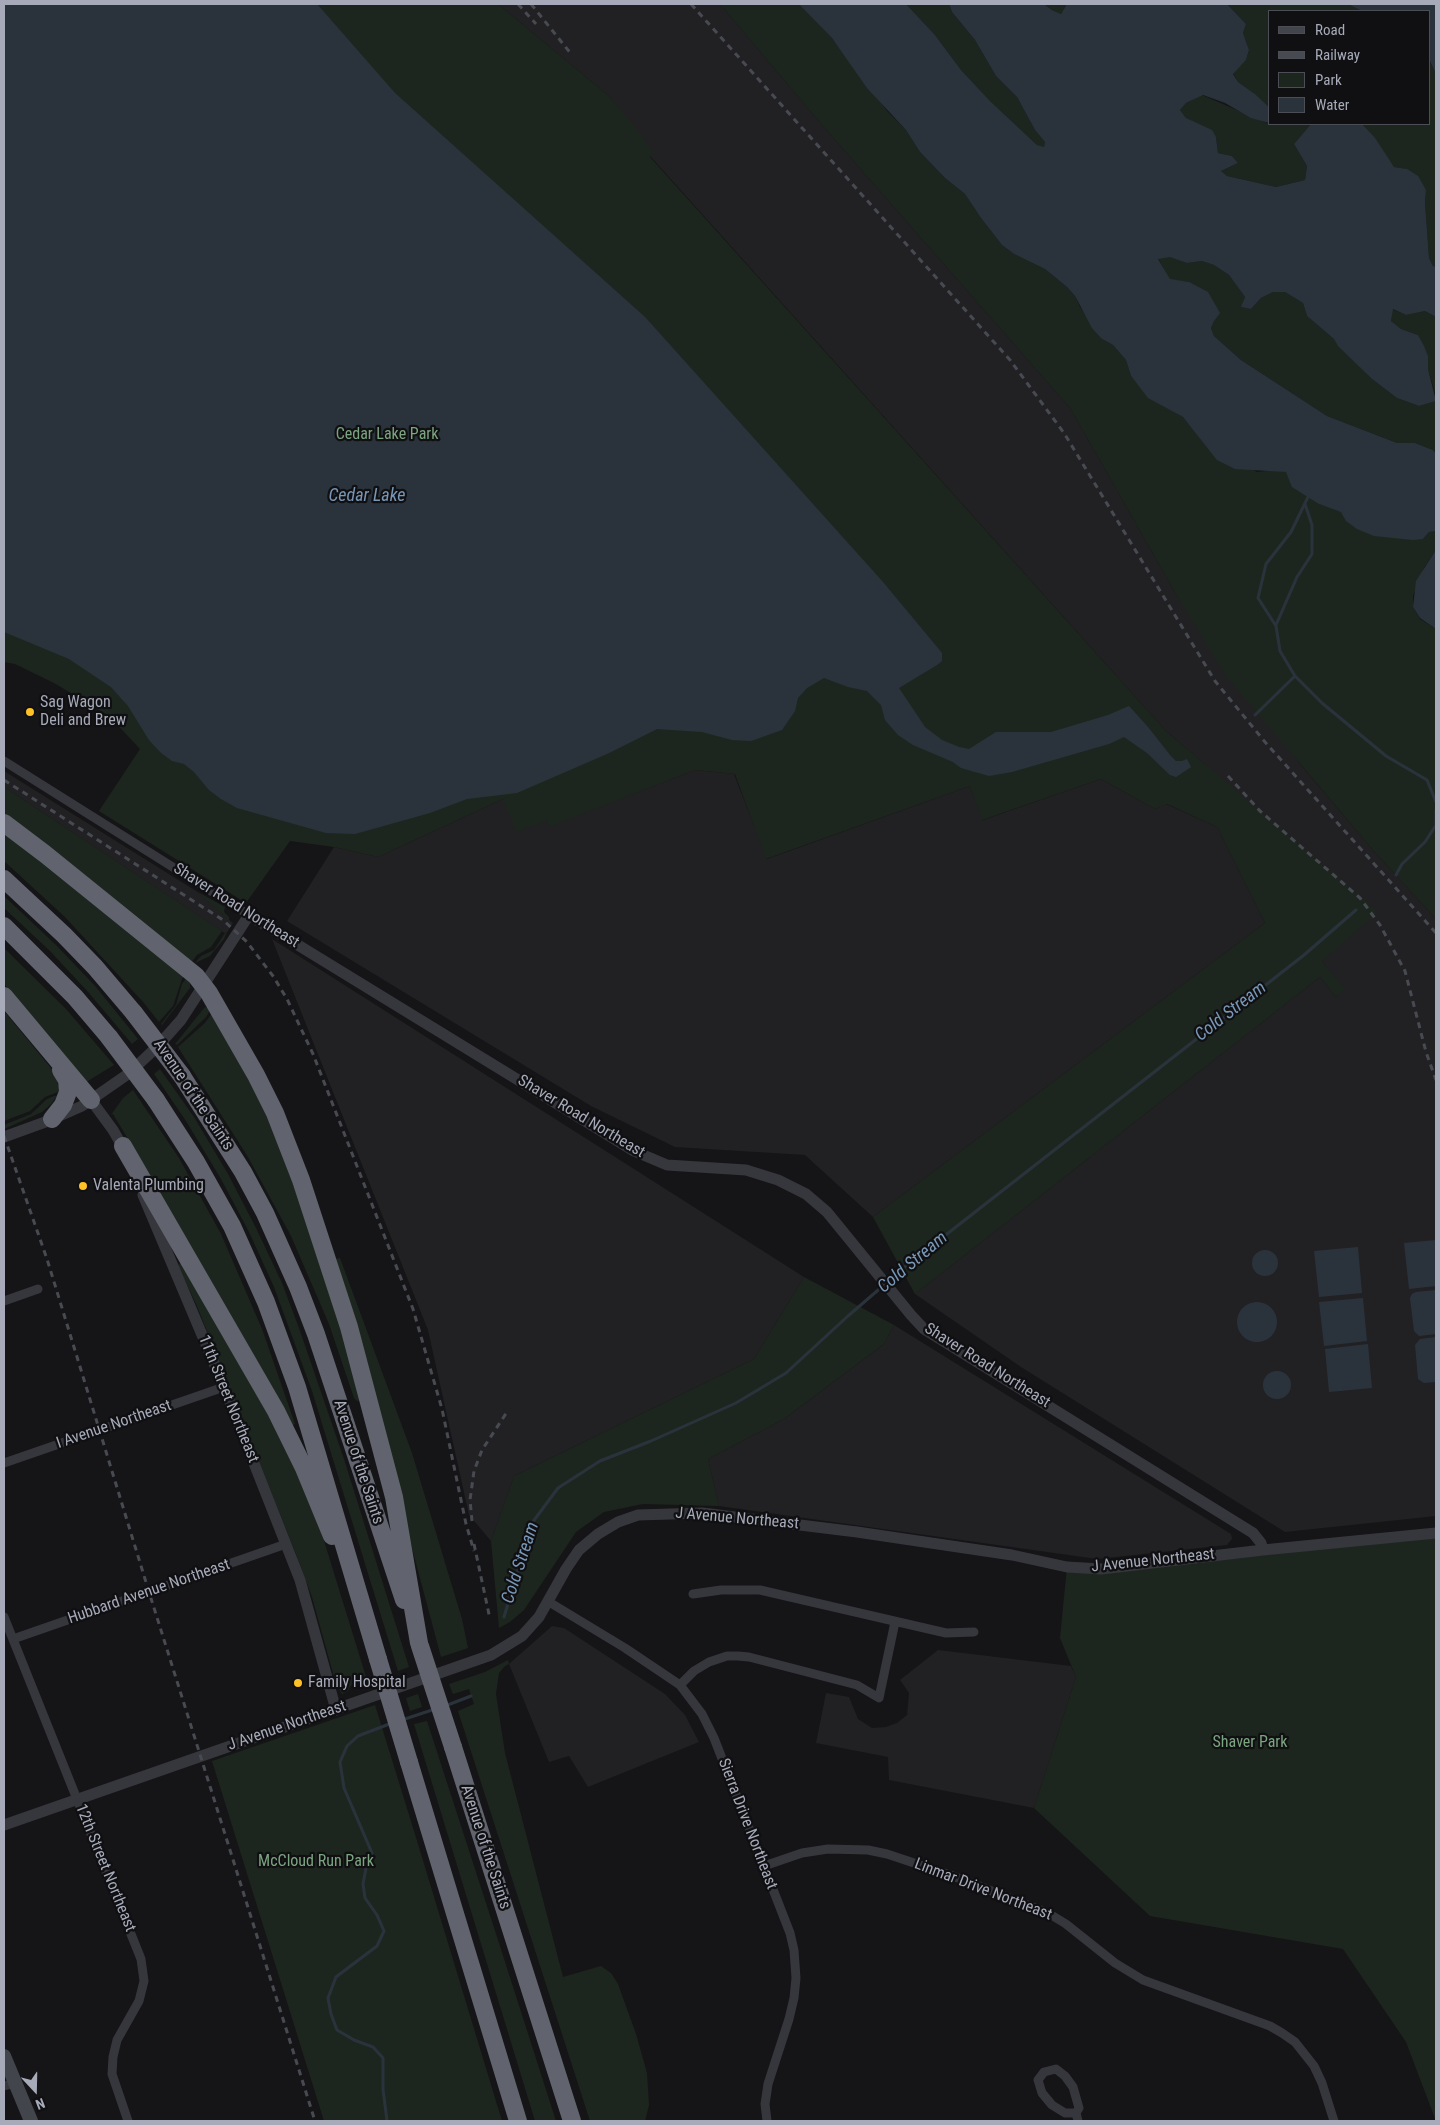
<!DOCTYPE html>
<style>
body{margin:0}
#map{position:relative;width:1440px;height:2125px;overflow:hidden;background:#151517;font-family:"Roboto Condensed",sans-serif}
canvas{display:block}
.frame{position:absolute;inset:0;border:5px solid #a6aab9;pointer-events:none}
.legend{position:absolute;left:1268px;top:10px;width:162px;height:115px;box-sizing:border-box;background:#101012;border:1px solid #4c4e55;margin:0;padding:6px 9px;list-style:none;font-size:15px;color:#a6aab9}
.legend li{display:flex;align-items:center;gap:10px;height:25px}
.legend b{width:25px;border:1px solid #4c4e55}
.north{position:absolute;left:10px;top:2065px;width:50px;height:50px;-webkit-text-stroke:4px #101012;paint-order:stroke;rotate:159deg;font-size:14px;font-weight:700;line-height:20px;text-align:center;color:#a6aab9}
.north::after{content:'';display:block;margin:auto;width:18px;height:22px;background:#a6aab9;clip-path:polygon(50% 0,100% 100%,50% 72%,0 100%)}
</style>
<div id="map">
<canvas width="1440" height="2125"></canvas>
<div class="frame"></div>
<ul class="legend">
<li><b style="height:6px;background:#43454d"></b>Road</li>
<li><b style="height:6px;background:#484a52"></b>Railway</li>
<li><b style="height:14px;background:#1d261e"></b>Park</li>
<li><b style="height:14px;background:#2a333c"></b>Water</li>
</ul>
<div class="north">N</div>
</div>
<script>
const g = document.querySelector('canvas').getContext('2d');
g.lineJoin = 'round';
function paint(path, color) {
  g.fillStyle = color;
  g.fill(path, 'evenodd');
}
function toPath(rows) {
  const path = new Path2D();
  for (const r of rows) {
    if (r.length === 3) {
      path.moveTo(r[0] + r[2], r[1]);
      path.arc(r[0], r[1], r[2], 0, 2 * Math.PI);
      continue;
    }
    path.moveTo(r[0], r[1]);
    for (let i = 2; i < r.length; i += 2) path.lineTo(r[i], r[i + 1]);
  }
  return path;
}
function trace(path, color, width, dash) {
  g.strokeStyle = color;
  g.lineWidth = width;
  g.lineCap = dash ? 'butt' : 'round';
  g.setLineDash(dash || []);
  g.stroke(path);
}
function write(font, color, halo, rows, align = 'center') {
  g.font = font + ' "Roboto Condensed",sans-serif';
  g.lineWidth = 4.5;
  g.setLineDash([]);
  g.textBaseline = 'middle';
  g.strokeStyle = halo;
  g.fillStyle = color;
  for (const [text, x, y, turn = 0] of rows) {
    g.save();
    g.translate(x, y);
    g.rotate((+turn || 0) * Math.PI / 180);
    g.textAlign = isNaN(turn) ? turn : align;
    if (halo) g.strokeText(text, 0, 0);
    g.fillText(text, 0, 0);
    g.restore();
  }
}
const built = toPath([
 [498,4,720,4,822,125,1070,408,1176,594,1300,764,1372,849,1436,919,1436,1516,1285,1532,1021,1367,915,1294,1320,977,1336,997,1344,989,1322,961,1209,768,1166,731,650,156,652,153,609,96],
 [695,770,734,774,767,859,970,786,983,820,1101,779,1155,809,1166,804,1217,827,1265,923,873,1217,805,1155,675,1147,591,1106,287,921,334,847,378,857,503,799,546,821,549,826],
 [4,771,196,891,233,923,226,934,4,787],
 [272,939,804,1277,754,1359,514,1476,491,1541,469,1515,428,1330],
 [894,1325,1231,1534,1232,1539,1227,1545,1097,1559,719,1506,708,1459,784,1419,884,1344],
 [552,1626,564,1628,665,1694,685,1715,699,1742,588,1787,569,1756,549,1762,509,1664],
 [938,1650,1071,1666,1076,1677,1034,1808,889,1780,888,1757,816,1743,826,1693,849,1697,858,1719,872,1728,886,1727,897,1723,907,1715,909,1693,900,1680]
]);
const green = toPath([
 [4,4,498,4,609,96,643,137,653,153,650,157,1166,731,1378,912,1322,961,1345,989,1336,997,1320,977,915,1294,873,1217,1265,923,1217,827,1167,804,1155,809,1101,779,982,820,970,786,766,859,735,774,695,770,549,827,546,821,517,832,503,799,378,857,334,847,290,841,246,903,99,811,140,749,109,716,54,683,15,664,4,662],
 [720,4,799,4,805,8,832,38,888,112,906,130,920,152,945,178,965,194,981,218,1002,245,1014,254,1045,269,1067,287,1075,296,1080,307,1102,339,1113,345,1126,360,1131,376,1148,397,1183,417,1201,438,1257,472,1276,470,1286,472,1319,504,1423,539,1429,532,1436,531,1436,550,1424,568,1413,596,1413,607,1420,619,1436,629,1436,919,1372,849,1226,676,1176,594,1070,408,822,125],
 [906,4,949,4,952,12,975,40,996,76,1017,97,1035,130,1045,142,1044,148,1037,145,990,101,961,70,935,35],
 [1044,4,1067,4,1061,14,1052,10],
 [1227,4,1348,4,1362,11,1269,11,1269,107,1255,94,1238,82,1233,73,1246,60,1249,50,1243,33,1246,24],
 [1429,59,1436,74,1436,267,1433,266,1429,258,1425,202,1426,190,1406,169,1394,167,1362,124,1429,124],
 [1202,95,1269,124,1311,124,1294,144,1307,166,1305,180,1276,187,1227,176,1221,171,1238,163,1232,156,1218,153,1216,137,1186,118,1180,110,1186,103],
 [1170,256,1187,263,1202,261,1214,265,1229,275,1245,297,1242,307,1251,309,1261,298,1273,292,1285,292,1303,303,1307,316,1334,339,1339,346,1372,379,1397,398,1419,406,1436,401,1436,454,1433,450,1415,443,1397,443,1327,416,1241,360,1214,336,1211,328,1214,321,1189,282,1170,280,1158,258],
 [1392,309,1406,315,1425,311,1436,317,1436,396,1428,369,1428,356,1418,335,1401,329,1391,321],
 [4,787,222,931,211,947,197,955,191,963,4,817],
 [4,831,183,976,173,1006,159,1022,144,1003,65,917,4,861],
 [196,891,225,907,224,912,229,917,229,920],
 [4,896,57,946,96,987,138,1039,132,1044,89,993,50,951,4,908],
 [225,933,226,934,224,939,210,956,195,963,201,956,214,950],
 [4,948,66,1009,114,1065,83,1084,49,1038,4,984],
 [187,977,190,981,190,988,162,1025,161,1024,176,1005,182,984],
 [205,1007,211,1009,206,1017,177,1045,175,1044],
 [4,1011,55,1073,59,1088,58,1092,45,1097,30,1111,4,1121],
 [212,1013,254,1081,320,1255,361,1400,357,1401,354,1398,329,1324,291,1236,248,1157,178,1047,205,1023],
 [160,1069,194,1117,228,1174,256,1228,282,1283,300,1331,344,1459,409,1667,398,1671,312,1391,274,1287,249,1232,221,1179,186,1121,154,1074],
 [133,1090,179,1158,221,1234,262,1329,295,1424,291,1426,137,1154,113,1114,111,1115,123,1098],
 [54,1096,57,1096,51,1104,42,1112,4,1129,4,1125,31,1114,47,1099],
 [340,1258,412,1453,462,1619,468,1648,441,1657,335,1259],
 [181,1262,291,1454,317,1518,367,1680,350,1686,348,1691,342,1694,336,1684,312,1597,296,1554,197,1306,178,1266],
 [804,1277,894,1325,884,1344,784,1419,708,1459,719,1506,643,1504,604,1512,576,1532,524,1610,510,1622,499,1628,491,1541,514,1476,754,1359],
 [1436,1533,1436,2121,1406,2042,1343,1949,1150,1916,1034,1808,1076,1677,1060,1638,1067,1567],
 [508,1660,509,1664,505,1666,499,1673,496,1694,505,1753,563,1977,601,1966,611,1973,618,1984,636,2034,647,2073,649,2105,645,2121,590,2121,458,1711,474,1704,469,1689,453,1694,449,1684,485,1672],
 [418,1694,422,1707,410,1711,406,1698],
 [375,1705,414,1831,502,2121,324,2121,212,1761],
 [427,1721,498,1940,556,2121,535,2121,414,1724]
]);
const water = toPath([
 [7,4,317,4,395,93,645,317,883,582,942,653,942,661,937,665,899,688,925,727,942,740,959,747,969,749,996,732,1051,732,1108,715,1129,706,1148,727,1170,755,1176,761,1182,761,1187,759,1191,767,1176,777,1170,775,1147,753,1124,737,1109,744,1012,772,989,776,961,768,953,762,913,745,898,735,885,720,881,705,867,691,848,687,824,678,807,688,798,698,795,711,782,730,751,741,732,740,702,732,657,729,607,754,517,793,467,799,430,813,355,834,326,833,237,808,221,799,209,790,194,772,184,764,172,761,160,752,149,740,128,706,111,687,69,659,4,632,4,5],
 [799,4,906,4,935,35,961,70,990,101,1037,145,1044,147,1045,142,1035,130,1017,97,996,76,975,40,952,12,949,4,1044,4,1052,10,1061,14,1067,4,1227,4,1246,24,1243,33,1249,50,1246,60,1233,74,1238,82,1255,94,1269,107,1269,123,1251,118,1225,103,1203,95,1186,103,1180,110,1186,118,1212,130,1216,137,1218,153,1232,156,1238,163,1221,171,1227,176,1276,187,1305,180,1307,166,1294,144,1311,124,1362,124,1375,138,1394,167,1407,169,1418,176,1426,190,1425,202,1429,258,1433,266,1436,267,1436,317,1425,311,1406,315,1393,309,1391,321,1401,329,1418,335,1424,346,1428,356,1428,369,1436,401,1419,406,1397,398,1372,379,1338,346,1334,339,1307,316,1303,303,1285,292,1273,292,1261,298,1251,309,1241,307,1245,297,1229,275,1214,265,1202,261,1187,263,1170,257,1158,259,1170,279,1189,282,1208,292,1220,313,1214,321,1211,328,1214,336,1241,360,1327,416,1397,443,1415,443,1433,450,1436,454,1436,531,1429,532,1423,539,1413,540,1374,536,1357,529,1346,521,1341,512,1319,504,1292,487,1286,472,1235,469,1217,460,1183,417,1148,398,1131,376,1126,360,1113,345,1102,339,1092,328,1075,296,1067,287,1045,269,1014,254,1002,245,981,218,965,194,945,178,920,152,906,130,867,88,832,38],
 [1348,4,1436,4,1436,74,1429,59,1429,11,1362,11],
 [1436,550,1436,629,1420,618,1413,607,1416,581],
 [1436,1240,1436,1286,1409,1289,1404,1243],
 [1358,1247,1362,1293,1319,1297,1314,1251],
 [1265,1263,13],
 [1436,1290,1436,1334,1419,1336,1414,1331,1410,1298,1412,1294,1416,1292],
 [1363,1298,1367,1341,1324,1346,1319,1302],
 [1257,1322,20],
 [1436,1337,1436,1382,1424,1383,1418,1379,1415,1345,1420,1339],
 [1368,1344,1372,1388,1329,1392,1325,1349],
 [1277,1385,14]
]);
const stream = toPath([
 [1308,497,1291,532,1266,564,1258,598,1276,626,1280,651,1295,676,1322,703,1386,756,1427,780,1436,802],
 [1276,625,1297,577,1312,554,1312,525,1305,504],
 [1255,715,1295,676],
 [1396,875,1402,864,1425,842,1436,825,1436,810],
 [504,1617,532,1523,558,1488,600,1461,651,1441,736,1403,786,1373,848,1316,906,1266,1304,955,1356,910],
 [445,1706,471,1696],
 [402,1720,435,1709],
 [387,2121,383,2089,383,2058,373,2047,354,2040,337,2030,331,2014,328,1998,336,1977,377,1946,384,1931,377,1915,365,1898,363,1884,366,1868,372,1853,344,1788,340,1762,347,1746,358,1736,392,1723]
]);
const minor = toPath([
 [4,761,249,915],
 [4,1301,38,1289],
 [4,1463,224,1387],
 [693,1594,721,1590,760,1590,946,1633,974,1632],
 [549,1602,625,1648,680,1685,702,1714,714,1738,790,1933,794,1950,796,1978,794,1998,789,2019,768,2084,765,2104,767,2121],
 [4,1617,141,1959,144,1981,139,2001,117,2040,113,2057,112,2074,128,2121],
 [13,1639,286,1544],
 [680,1685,694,1671,709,1662,727,1656,738,1656,749,1657,857,1685,879,1698,895,1622],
 [764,1866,802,1853,828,1849,868,1850,887,1854,953,1876,1048,1913,1066,1924,1115,1963,1143,1980,1270,2026,1282,2033,1295,2042,1314,2066,1322,2083,1334,2121],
 [4,2086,15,2083],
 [1076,2113,1065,2113,1052,2105,1042,2093,1038,2080,1044,2072,1056,2069,1065,2076,1073,2087,1079,2108,1076,2113,1078,2121]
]);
const tertiary = toPath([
 [91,1100,113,1130,125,1151],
 [4,1137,48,1121,82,1106,128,1074,158,1046,181,1020,249,915,634,1151,667,1165,746,1170,778,1180,806,1194,827,1212,911,1315,924,1329,1253,1533,1261,1543,1263,1550],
 [143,1195,224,1387,300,1580,336,1710],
 [4,1825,491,1655,522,1636,539,1617,566,1569,579,1550,598,1534,618,1522,638,1515,702,1513,857,1532,1012,1555,1067,1567,1101,1569,1263,1550,1436,1533]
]);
const secondary = toPath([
 [4,2056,31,2121]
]);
const motorway = toPath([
 [4,823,45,854,196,976,209,993,256,1075,275,1113,301,1180,349,1327,394,1497,419,1643],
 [4,879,64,935,95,967,134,1013],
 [4,926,75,997,109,1037],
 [4,996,91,1100],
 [182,1076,243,1172,265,1213,298,1287,316,1334,404,1600],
 [156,1100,196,1162,232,1226,266,1302,297,1387,378,1659],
 [52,1119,63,1105,68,1092,67,1080,61,1070],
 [123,1146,276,1411,304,1468,332,1536],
 [453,1747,572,2121],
 [409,1762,518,2121]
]);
const rail = toPath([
 [518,4,536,24],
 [531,4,572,55],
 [691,4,1010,360,1064,433,1215,681,1265,742,1436,933],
 [1228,776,1260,811,1360,898,1380,925,1405,971,1426,1052,1436,1080],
 [4,780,223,920,247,942,273,976,287,999,313,1054,413,1309,442,1409,466,1524,474,1551],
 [4,1136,47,1259,149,1592,315,2121],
 [472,1521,470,1500,474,1471,482,1450,507,1412],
 [474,1544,490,1619]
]);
const motorwayBridge = toPath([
 [134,1013,182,1076],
 [109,1037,156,1100],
 [420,1646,453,1747],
 [378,1659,409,1762]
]);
const markers = [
 [30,712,5,"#ffc125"],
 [83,1186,5,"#ffc125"],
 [298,1683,5,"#ffc125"]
];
const parkNames = [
 ["Cedar Lake Park",387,435],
 ["Shaver Park",1250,1743],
 ["McCloud Run Park",316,1862]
];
const poiNames = [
 ["Sag Wagon",40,703],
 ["Deli and Brew",40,721],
 ["Valenta Plumbing",93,1186],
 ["Family Hospital",308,1683]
];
const streetNames = [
 ["Shaver Road Northeast",236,906,32],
 ["Avenue of the Saints",193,1095,56],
 ["Shaver Road Northeast",581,1117,31],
 ["Shaver Road Northeast",987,1366,32],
 ["11th Street Northeast",228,1399,68],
 ["I Avenue Northeast",114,1425,-19],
 ["Avenue of the Saints",358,1462,72],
 ["J Avenue Northeast",737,1519,5],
 ["J Avenue Northeast",1153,1561,-6],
 ["Hubbard Avenue Northeast",149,1592,-19],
 ["J Avenue Northeast",287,1726,-19],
 ["Sierra Drive Northeast",747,1824,69],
 ["Avenue of the Saints",485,1847,72],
 ["12th Street Northeast",105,1868,68],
 ["Linmar Drive Northeast",983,1890,21]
];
const waterNames = [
 ["Cedar Lake",367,496],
 ["Cold Stream",1231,1012,-38],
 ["Cold Stream",913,1263,-40],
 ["Cold Stream",521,1563,-72]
];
paint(built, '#212124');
paint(green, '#1d261e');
paint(water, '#2a333c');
trace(stream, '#2a333c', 3);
trace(minor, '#36363d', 9);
trace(tertiary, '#36363d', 11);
trace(secondary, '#43454d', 14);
trace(motorway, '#61646e', 18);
trace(rail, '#484a52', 3, [6, 5]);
trace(motorwayBridge, '#61646e', 18);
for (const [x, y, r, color] of markers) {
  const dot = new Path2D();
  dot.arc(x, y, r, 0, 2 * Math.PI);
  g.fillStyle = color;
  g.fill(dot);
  trace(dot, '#101012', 2);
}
write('16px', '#7ba580', '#101012', parkNames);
write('16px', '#a6aab9', '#101012', poiNames, 'left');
write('16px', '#a6aab9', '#101012', streetNames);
write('italic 18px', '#7997b7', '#101012', waterNames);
</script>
